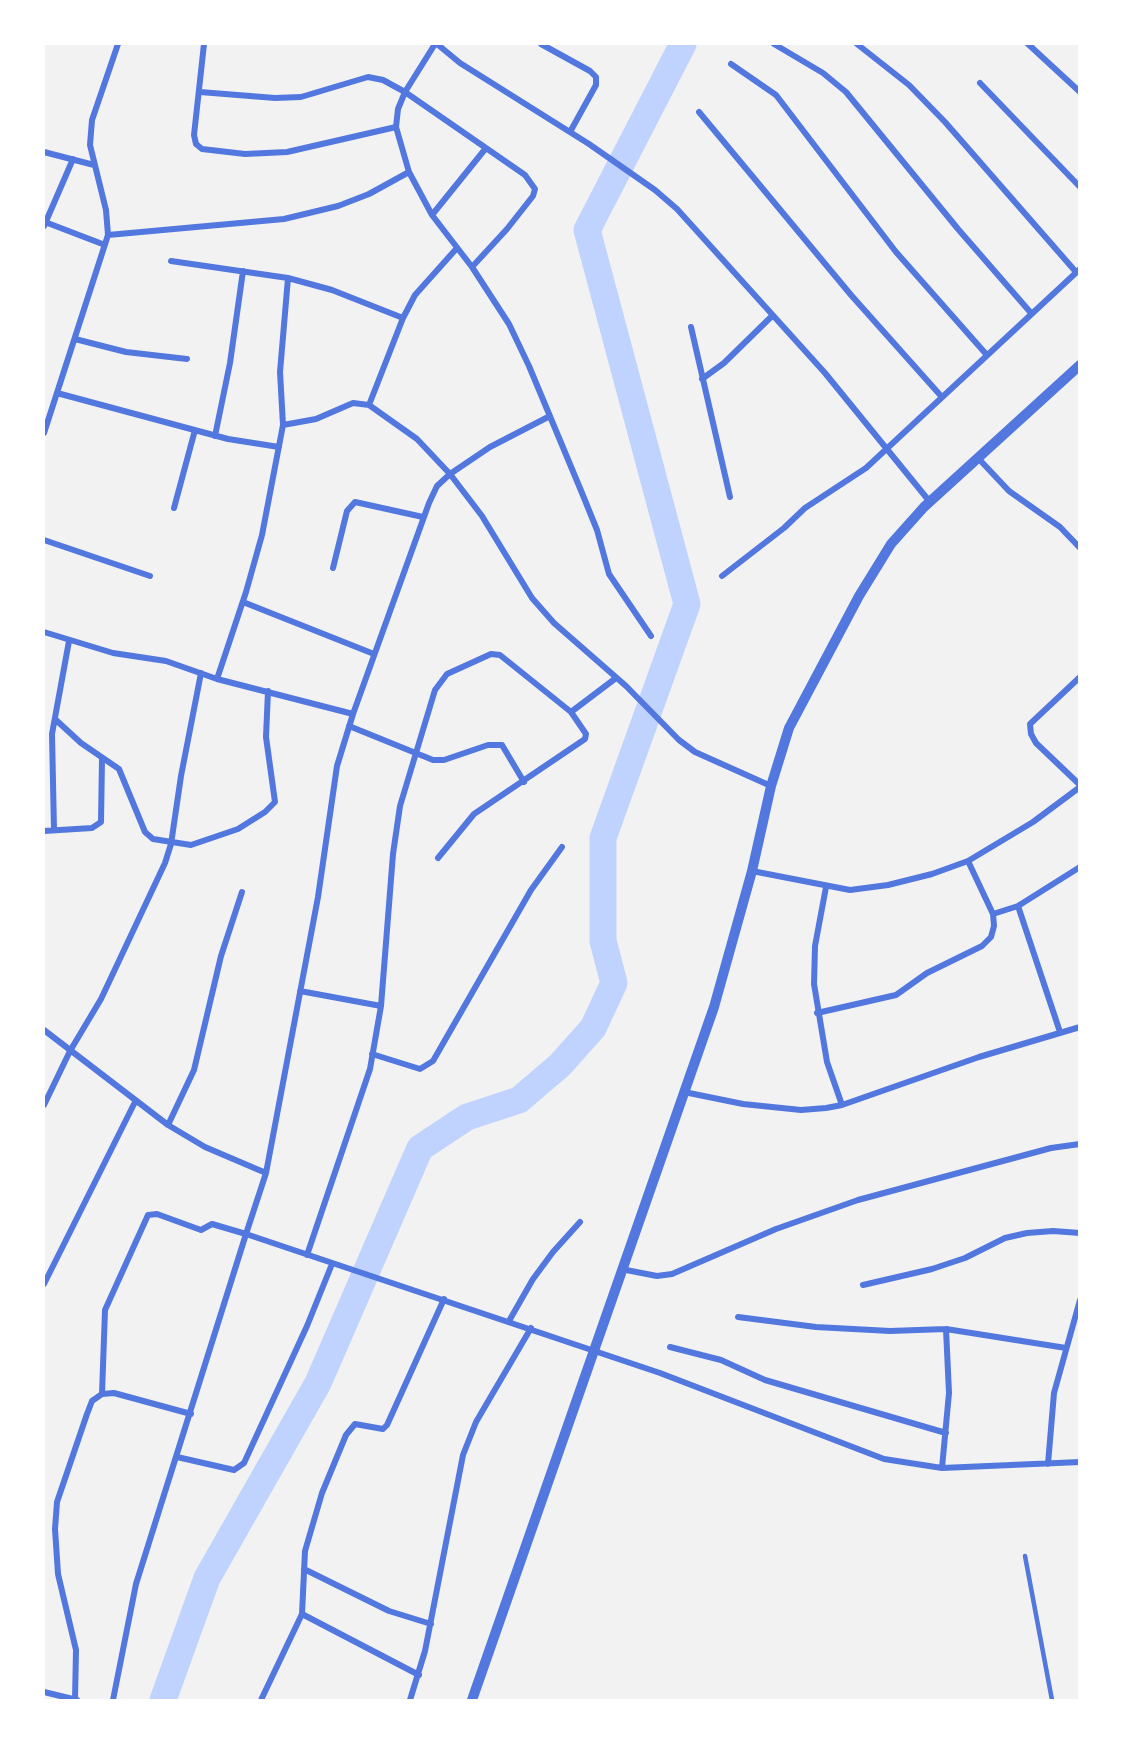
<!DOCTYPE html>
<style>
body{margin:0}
#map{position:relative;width:1123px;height:1744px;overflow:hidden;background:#f2f2f2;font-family:"Alegreya Sans",sans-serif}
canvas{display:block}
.frame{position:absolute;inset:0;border:45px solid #fff;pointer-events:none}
</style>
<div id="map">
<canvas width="1123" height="1744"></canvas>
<div class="frame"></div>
</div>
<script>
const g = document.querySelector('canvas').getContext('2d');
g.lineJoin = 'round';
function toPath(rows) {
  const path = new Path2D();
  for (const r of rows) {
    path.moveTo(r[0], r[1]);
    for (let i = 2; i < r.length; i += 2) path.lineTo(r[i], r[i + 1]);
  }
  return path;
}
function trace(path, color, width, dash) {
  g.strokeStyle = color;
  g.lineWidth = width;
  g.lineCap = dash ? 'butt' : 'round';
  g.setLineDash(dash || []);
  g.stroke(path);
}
const river = toPath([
 [163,1700,207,1578,318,1383,420,1148,467,1117,519,1100,560,1065,593,1028,614,983,603,941,603,838,687,604,587,230,683,44]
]);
const service = toPath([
 [1025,1556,1052,1700]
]);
const minor = toPath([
 [204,44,194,135,196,144,202,149,245,154,287,152,396,127],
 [435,44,405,92,398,109,396,127,409,172,432,215,472,267,509,324,529,366,582,493,597,530,609,574,651,636],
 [437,44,460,63,589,144,655,190,677,209,825,373,930,502],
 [541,44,590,71,596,77,596,85,570,132],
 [774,44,823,73,846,92,958,229,1031,313],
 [857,44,909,85,945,122,1076,272],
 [1028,44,1080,92],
 [731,64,776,95,896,252,986,354],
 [980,83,1080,187],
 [200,92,275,98,301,97,368,77,383,80,405,92,525,175,535,189,533,196,507,229,472,267],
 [699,112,851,295,941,396],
 [44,152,94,165],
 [432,215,486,148],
 [45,222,105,245],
 [44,226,73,159],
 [108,235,284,219,338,206,369,194,409,172],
 [171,261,288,278,332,290,403,318],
 [691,327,730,497],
 [75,339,126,352,187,359],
 [702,379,724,363,772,316],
 [57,393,228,439,279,447],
 [369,405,403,318,415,295,457,248],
 [283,425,316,419,353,403,369,405,417,439,450,474,482,516,532,598,554,623,626,686,679,740,695,752,771,786],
 [44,433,108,235,106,210,90,145,92,120,118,44],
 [215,436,230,363,243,271],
 [978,458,1009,491,1060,527,1080,548],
 [174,508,195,430],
 [44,540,150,576],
 [333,568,347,511,355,502,423,517],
 [722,576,784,528,805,508,866,468,1080,269],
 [243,602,374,654],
 [44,632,113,653,166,661,217,679,353,714],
 [1080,677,1030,724,1031,734,1036,743,1080,785],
 [217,679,246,592,262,535,283,425,280,372,288,278],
 [571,712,616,678],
 [56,720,81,743,119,769,145,832,153,839,191,845,238,829,265,812,275,802,266,737,268,691],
 [349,726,433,760,444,760,488,745,502,745,524,782],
 [54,830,52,734,69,641],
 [44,831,92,828,101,822,102,759],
 [752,871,850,890,888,885,932,874,968,861,1033,822,1080,787],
 [826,887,815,946,814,984,827,1062,842,1105],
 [1018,906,1060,1032],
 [993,914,1018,906,1080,867],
 [300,991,381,1006],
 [817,1013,896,995,927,973,982,946,991,937,994,926,993,914,968,861],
 [44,1030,168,1125,205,1147,266,1173,246,1234,660,1373,884,1459,942,1468,1080,1462],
 [372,1054,420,1069,433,1061,531,890,562,847],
 [684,1092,743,1104,801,1110,826,1108,842,1105,979,1057,1080,1027],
 [44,1105,70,1051,101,999,165,863,171,844,181,776,201,673],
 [168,1125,194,1070,221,956,242,892],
 [266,1173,318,897,337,766,353,714,429,503,437,486,450,474,490,447,550,416],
 [307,1255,370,1069,381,1006,393,854,400,806,435,690,447,674,491,654,500,655,571,712,586,734,585,739,474,814,438,858],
 [621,1269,657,1276,672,1274,776,1229,858,1200,1051,1148,1080,1144],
 [44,1284,135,1102],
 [863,1285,932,1269,965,1258,1005,1238,1027,1233,1053,1231,1080,1233],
 [738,1317,816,1327,890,1331,946,1329,1066,1348],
 [509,1321,533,1279,553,1252,580,1222],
 [670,1347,721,1360,765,1380,946,1433],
 [102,1394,105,1310,148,1215,157,1214,201,1230,212,1224,246,1234,136,1584,113,1700],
 [177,1457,234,1470,244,1463,307,1326,332,1264],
 [1048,1464,1054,1393,1080,1300],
 [942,1468,949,1393,946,1329],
 [304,1569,389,1611,431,1624],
 [302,1614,419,1675],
 [44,1692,77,1700],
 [75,1700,76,1650,58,1574,55,1529,57,1502,87,1414,92,1401,102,1394,114,1393,191,1414],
 [261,1700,302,1614,305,1551,322,1493,346,1435,355,1424,383,1429,387,1425,444,1299],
 [410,1700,425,1651,463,1455,476,1422,531,1328]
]);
const tertiary = toPath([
 [472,1700,714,1007,752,871,771,786,789,728,859,596,891,544,924,507,1080,365]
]);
trace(river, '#bfd3fe', 27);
trace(service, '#5277de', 4.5);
trace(minor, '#5277de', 6);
trace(tertiary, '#5277de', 10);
</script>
